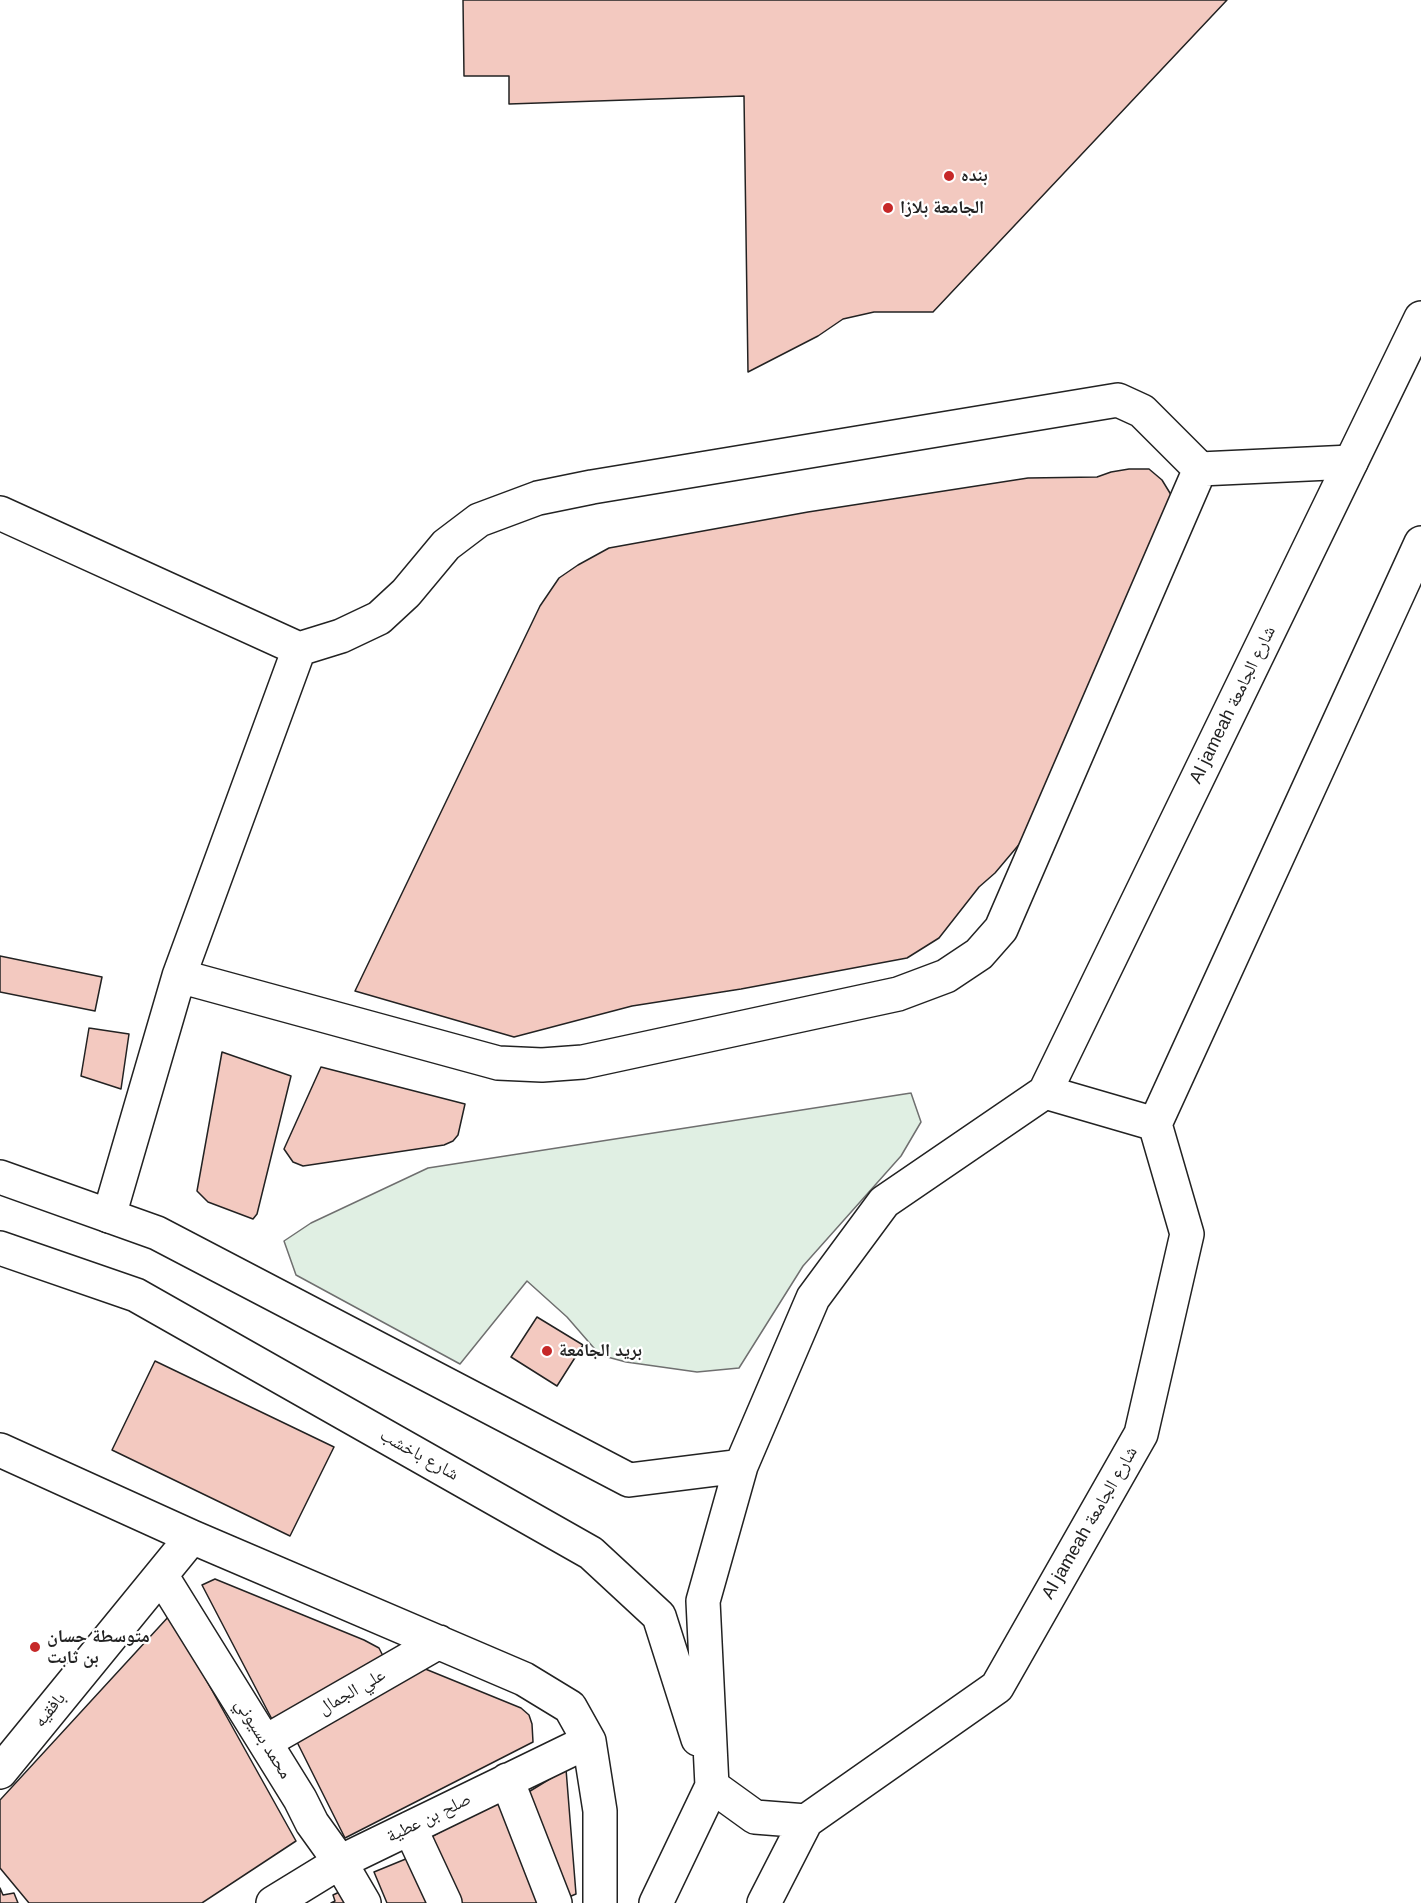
<!DOCTYPE html>
<meta charset="utf-8">
<style>
body{margin:0}
canvas{display:block;background:#fff}
</style>
<canvas width="1421" height="1903"></canvas>
<script>
const g = document.querySelector('canvas').getContext('2d');
g.lineJoin = 'round';
function paint(path, color) {
  g.fillStyle = color;
  g.fill(path, 'evenodd');
}
function toPath(rows) {
  const path = new Path2D();
  for (const r of rows) {
    path.moveTo(r[0], r[1]);
    for (let i = 2; i < r.length; i += 2) path.lineTo(r[i], r[i + 1]);
  }
  return path;
}
function trace(path, color, width, dash) {
  g.strokeStyle = color;
  g.lineWidth = width;
  g.lineCap = dash ? 'butt' : 'round';
  g.setLineDash(dash || []);
  g.stroke(path);
}
function write(font, color, halo, rows, align = 'center') {
  g.font = font + ' Helvetica,"Noto Naskh Arabic",sans-serif';
  g.lineWidth = 4.5;
  g.setLineDash([]);
  g.textBaseline = 'middle';
  g.strokeStyle = halo;
  g.fillStyle = color;
  for (const [text, x, y, turn = 0] of rows) {
    g.save();
    g.translate(x, y);
    g.rotate((+turn || 0) * Math.PI / 180);
    g.textAlign = isNaN(turn) ? turn : align;
    if (halo) g.strokeText(text, 0, 0);
    g.fillText(text, 0, 0);
    g.restore();
  }
}
const green = toPath([
 [911,1093,921,1122,901,1156,803,1266,739,1368,697,1372,626,1362,600,1355,567,1317,527,1281,460,1364,296,1275,284,1241,311,1223,428,1168,911,1093]
]);
const building = toPath([
 [463,0,1227,0,933,312,874,312,843,319,818,336,748,372,744,96,509,104,509,76,464,76,463,0],
 [1129,469,1149,469,1162,480,1173,498,1022,841,995,873,979,887,939,938,907,958,741,989,632,1006,514,1037,355,991,540,606,559,578,578,565,609,548,808,512,1028,478,1097,477,1111,472,1129,469],
 [0,956,102,977,95,1011,0,992,0,956],
 [89,1028,129,1034,121,1089,81,1076,89,1028],
 [222,1052,291,1076,257,1214,253,1219,208,1202,197,1191,222,1052],
 [321,1067,465,1104,458,1135,453,1141,444,1145,303,1166,293,1162,284,1149,321,1067],
 [537,1317,583,1345,557,1386,511,1357,537,1317],
 [155,1361,334,1447,290,1536,112,1450,155,1361],
 [215,1579,364,1640,379,1648,384,1658,276,1727,202,1585,215,1579],
 [170,1615,296,1841,202,1903,29,1903,0,1868,0,1800,170,1615],
 [418,1666,521,1708,529,1715,532,1724,533,1742,345,1838,294,1736,418,1666],
 [566,1769,576,1894,564,1899,522,1796,566,1769],
 [499,1799,545,1903,454,1903,424,1841,499,1799],
 [413,1856,438,1903,387,1903,374,1872,413,1856],
 [350,1887,359,1903,331,1903,335,1901,333,1895,350,1887],
 [0,1888,3,1895,14,1893,18,1903,0,1903,0,1888]
]);
const minor = toPath([
 [0,513,299,649],
 [179,976,498,1063,542,1065,583,1062,898,994,946,976,979,954,1001,929,1200,469],
 [109,1216,179,976,299,649,341,636,379,618,406,593,446,545,479,520,538,498,592,487,1118,400,1142,411,1200,469,1351,462],
 [0,1450,192,1537,524,1679,570,1707,589,1741,600,1811,600,1903],
 [161,1575,300,1799,312,1823,340,1862,364,1903],
 [265,1742,439,1642],
 [0,1772,192,1537],
 [507,1780,555,1903],
 [410,1828,445,1903],
 [273,1903,340,1862,589,1741]
]);
const major = toPath([
 [1045,1092,1421,318],
 [1155,1124,1421,543],
 [0,1177,157,1233,629,1480,741,1466],
 [0,1248,136,1295,591,1553,659,1616,698,1739],
 [712,1786,755,1817,806,1821],
 [656,1903,712,1786,703,1601,741,1466,813,1298,884,1202,1045,1092,1155,1124,1187,1234,1141,1434,997,1687,806,1821,764,1903]
]);
const markers = [
 [949,176,6,"#c62828"],
 [888,208,6,"#c62828"],
 [547,1351,6,"#c62828"],
 [35,1647,6,"#c62828"]
];
const poiNames = [
 ["بنده",961,176],
 ["الجامعة بلازا",900,208],
 ["بريد الجامعة",559,1351],
 ["متوسطة حسان",47,1637],
 ["بن ثابت",47,1658]
];
const streetNames = [
 ["Al jameah شارع الجامعة",1233,705,-64],
 ["شارع باخشب",419,1455,29],
 ["Al jameah شارع الجامعة",1090,1523,-60],
 ["علي الجمال",352,1692,-30],
 ["بافقيه",50,1710,-51],
 ["محمد بسيوني",263,1739,58],
 ["صلح بن عطية",429,1818,-26]
];
paint(green, '#e0efe3');
trace(green, '#6f6f6f', 1.5);
paint(building, '#f3c9c0');
trace(building, '#222', 1.5);
trace(minor, '#222', 36);
trace(major, '#222', 36);
trace(minor, '#fff', 33);
trace(major, '#fff', 33);
for (const [x, y, r, color] of markers) {
  const dot = new Path2D();
  dot.arc(x, y, r, 0, 2 * Math.PI);
  g.fillStyle = color;
  g.fill(dot);
  trace(dot, '#fff', 2);
}
write('bold 18px', '#222', '#fff', poiNames, 'left');
write('18px', '#222', '#fff', streetNames);
</script>
